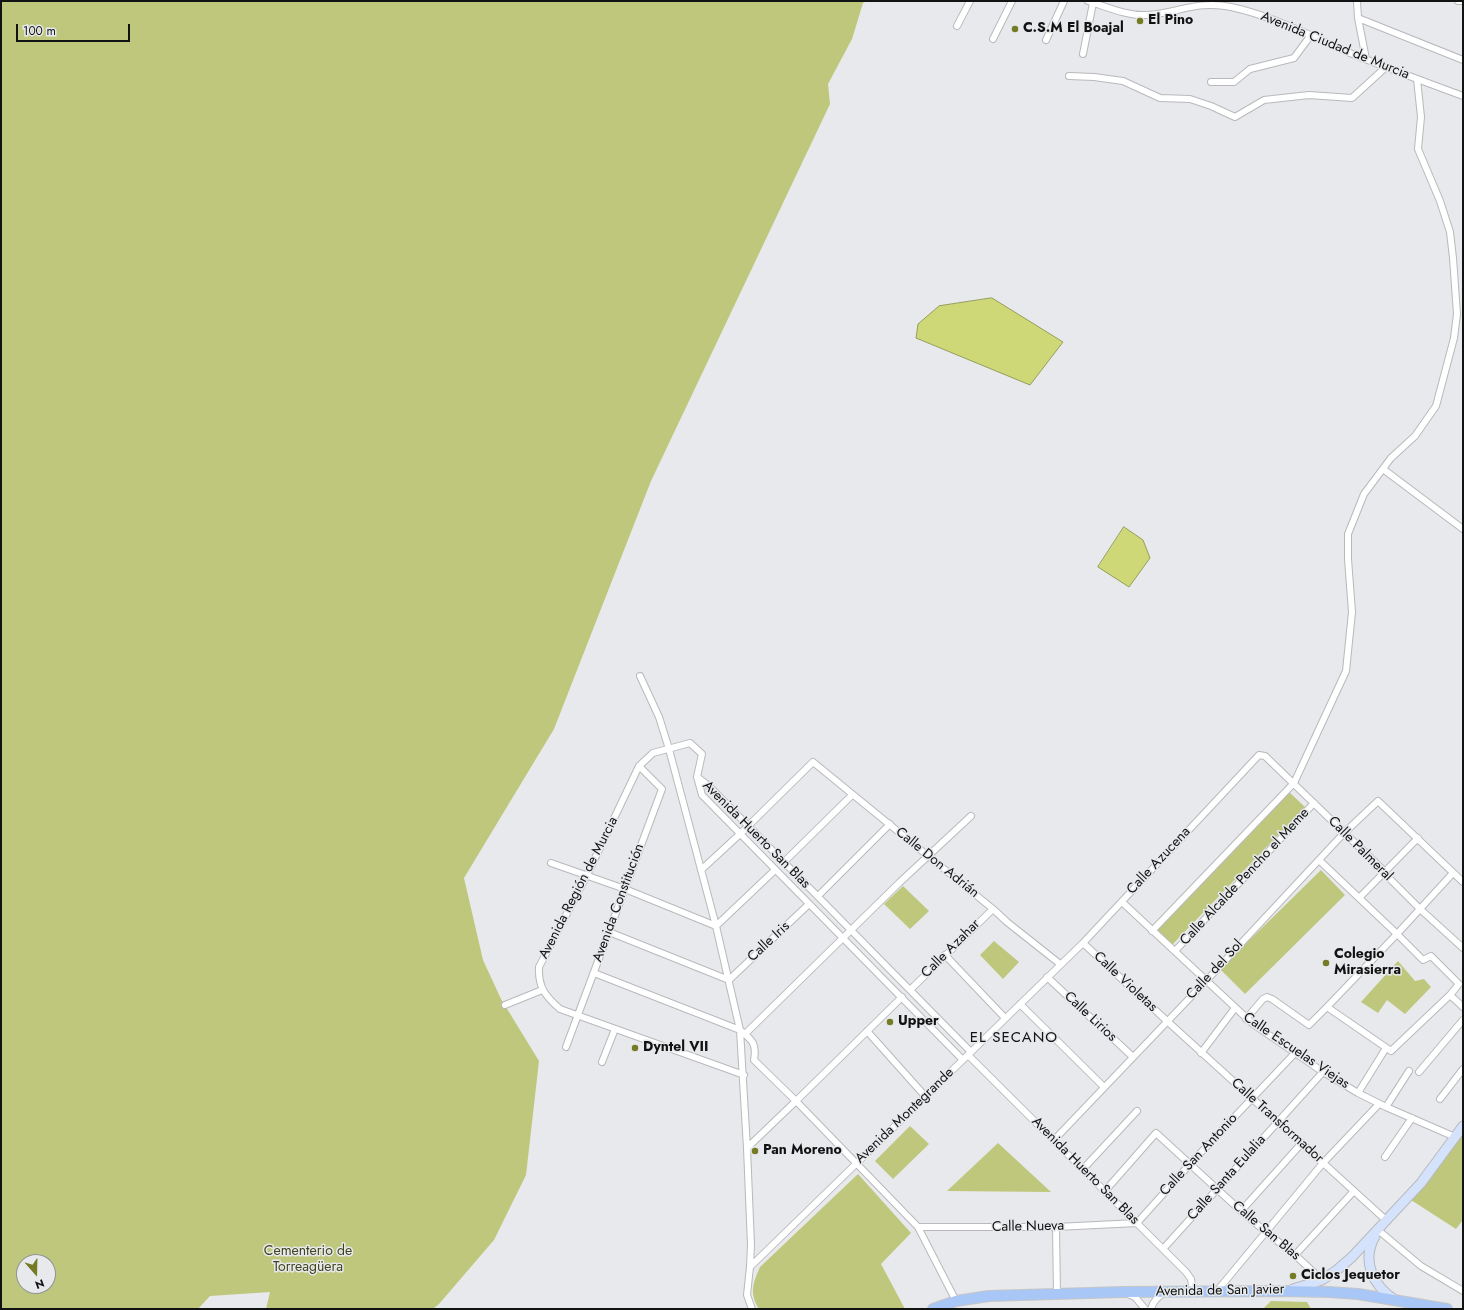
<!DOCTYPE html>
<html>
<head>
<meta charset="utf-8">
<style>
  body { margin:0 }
  #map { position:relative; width:1464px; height:1310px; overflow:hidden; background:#e7e9ec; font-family:Jost,sans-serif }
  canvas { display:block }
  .frame { position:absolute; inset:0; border:2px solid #111212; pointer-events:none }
  .north { position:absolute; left:16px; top:1254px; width:40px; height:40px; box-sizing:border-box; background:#e7e9ec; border:1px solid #919395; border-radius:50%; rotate:160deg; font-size:11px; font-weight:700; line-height:16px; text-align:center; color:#111212 }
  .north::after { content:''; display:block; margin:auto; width:14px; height:18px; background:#757b24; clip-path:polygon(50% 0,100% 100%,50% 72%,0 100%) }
  .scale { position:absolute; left:16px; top:24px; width:114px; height:18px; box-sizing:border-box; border:2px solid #111212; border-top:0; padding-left:5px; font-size:12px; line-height:14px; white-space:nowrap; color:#111212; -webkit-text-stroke:3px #e7e9ec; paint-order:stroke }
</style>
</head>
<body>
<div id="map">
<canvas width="1464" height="1310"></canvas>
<div class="frame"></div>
<div class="north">N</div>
<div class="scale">100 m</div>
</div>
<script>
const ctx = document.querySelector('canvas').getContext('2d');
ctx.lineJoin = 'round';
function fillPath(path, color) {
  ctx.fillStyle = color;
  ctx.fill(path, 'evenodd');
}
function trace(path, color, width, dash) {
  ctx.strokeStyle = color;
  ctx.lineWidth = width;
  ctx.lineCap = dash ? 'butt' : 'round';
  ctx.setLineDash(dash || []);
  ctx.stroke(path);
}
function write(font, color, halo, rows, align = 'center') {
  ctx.font = font + ' Jost,sans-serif';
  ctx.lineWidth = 3;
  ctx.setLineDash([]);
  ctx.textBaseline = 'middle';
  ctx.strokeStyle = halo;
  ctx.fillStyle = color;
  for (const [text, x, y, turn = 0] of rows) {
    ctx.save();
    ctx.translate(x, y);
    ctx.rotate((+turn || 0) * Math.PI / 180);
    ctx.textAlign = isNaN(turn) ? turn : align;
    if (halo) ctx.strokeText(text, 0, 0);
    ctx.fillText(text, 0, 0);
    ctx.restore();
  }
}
fillPath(new Path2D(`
  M1 1H867L863 3 852 39 828 84 830 104 651 481 554 729 464 878 483 960 501 999 539 1061 526 1175 494 1240 439 1304 433 1309H266L270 1292 210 1296 198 1309H1ZM24 1262H48V1286H24Z
  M1289 792 1305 807 1171 946 1155 931Z
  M1321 870 1345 895 1245 994 1220 969Z
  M903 886 929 911 910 929 884 904Z
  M994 941 1019 962 1003 979 980 955Z
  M1398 961 1415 981 1424 979 1431 987 1405 1014 1387 1000 1378 1013 1361 1002Z
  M910 1126 929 1144 893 1179 875 1161Z
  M1463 1126V1220L1456 1229 1408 1198Z
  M998 1143 1051 1192 947 1191Z
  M858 1174 911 1233 881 1264 905 1309H759C749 1293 753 1283 760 1267Z
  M1271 1301 1307 1302 1311 1309H1263Z`), '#bfc77c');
const water = new Path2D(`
  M992 298 1063 342 1030 385 916 338 918 324 939 306Z
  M1124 527 1143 540 1150 558 1129 587 1098 567Z`);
fillPath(water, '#cfd877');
trace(water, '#969d59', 1);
const minor = new Path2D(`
  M1088 1C1107 7 1127 16 1147 15 1178 13 1197 0 1231 7 1273 16 1311 36 1350 53 1387 68 1425 82 1463 96
  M1357 1 1358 18 1366 59
  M1458 1H1461
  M1358 18 1463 60
  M957 26 970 1
  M993 39 1012 1
  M1046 40 1064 1
  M1083 54 1093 3
  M1069 76 1094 77 1123 81 1160 98 1190 99 1211 106 1235 117 1264 100 1309 95 1352 98 1386 67
  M1211 82H1234L1250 69 1294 58 1311 35
  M1383 469 1463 529
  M640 676 659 717 669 749 716 926 740 1030 747 1148 751 1245 750 1267 747 1295 752 1309
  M697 777 710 787 971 1052
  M1319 860 1397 934 1327 1007
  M784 862 852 795
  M551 863 625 889 716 926 775 870
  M701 870 740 834 813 762 993 909 1007 922 1060 964
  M1453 873 1397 934 1423 960 1431 956 1459 984 1450 995 1463 1007
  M818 896 890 824
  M1359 898 1418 838
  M1122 902 1253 1024 1323 1072 1358 1093 1386 1107 1455 1137
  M1152 931 1294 783 1346 671 1352 612 1348 559V534L1364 494 1391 458 1415 436 1436 406 1454 338 1457 314 1453 258 1450 232 1440 201 1418 149 1421 117 1417 79
  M609 932 729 980 809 904
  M1083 943 1167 1021 1387 1221
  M1175 951 1314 803
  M945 955 1005 1018
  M594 973 740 1030C752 1040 757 1043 754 1060L796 1101 747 1148
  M1047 977 1133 1057
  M910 990 993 909
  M902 997 796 1101 918 1227 956 1301
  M1020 1004 1104 1087
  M505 1005 542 990
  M1246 1019 1263 999 1267 997 1272 999 1309 1025 1327 1007 1391 1051 1450 995
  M867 1031 925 1096
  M745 1034 899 883 971 816
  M566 1047 662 789 639 766
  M1201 1053 1235 1008
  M968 1055 1186 1272 1191 1279 1193 1292
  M602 1062 615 1029
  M1419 1072 1463 1020
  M744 1075 560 1009C545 996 538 987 539 967L587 875 639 766 653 753 690 743 702 754 697 777 702 795 963 1060
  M1358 1093 1386 1048
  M1440 1099 1463 1069
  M1386 1107 1409 1071
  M1054 1140 1206 981 1344 833 1378 801 1463 882
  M1385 1157 1412 1118
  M1083 1169 1137 1111
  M1105 1191 1156 1133 1241 1211 1266 1232 1295 1255 1322 1280
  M1241 1211 1301 1144
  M918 1227H1056L1137 1223 1190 1164 1295 1053
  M1056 1227 1057 1294
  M1378 1230 1421 1266 1463 1291
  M1163 1249 1323 1072
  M1295 1255 1354 1191
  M750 1267 1083 943 1259 755 1265 756 1384 871 1388 877 1420 909 1463 948
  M1217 1291 1323 1163 1379 1104
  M1128 1294 1135 1297 1145 1309
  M1151 1309C1153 1301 1158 1297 1165 1292`);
const secondary = new Path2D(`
  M1375 1236C1361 1261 1373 1286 1395 1300
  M1293 1289 1322 1280 1337 1270 1352 1257 1421 1183 1463 1126`);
const primary = new Path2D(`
  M933 1309 956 1301 989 1296 1123 1292 1283 1291 1329 1292 1358 1294 1447 1309`);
trace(minor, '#b8b9bc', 8);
trace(secondary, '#b8b9bc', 11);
trace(primary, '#c6c6c6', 12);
trace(minor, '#fff', 6);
trace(secondary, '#d4e3fb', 9);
trace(primary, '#a8c7f7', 10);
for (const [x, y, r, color] of [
  [1140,21,4,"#757b24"],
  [1015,29,4,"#757b24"],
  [1326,963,4,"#757b24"],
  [890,1022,4,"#757b24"],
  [635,1048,4,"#757b24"],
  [755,1151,4,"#757b24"],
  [1293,1276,4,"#757b24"]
]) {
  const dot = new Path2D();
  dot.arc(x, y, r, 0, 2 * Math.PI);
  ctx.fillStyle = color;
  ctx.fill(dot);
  trace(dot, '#e7e9ec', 1.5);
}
write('bold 14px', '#111212', '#e7e9ec', [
  ["El Pino",1148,21],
  ["C.S.M El Boajal",1023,29],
  ["Colegio",1334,955],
  ["Mirasierra",1334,971],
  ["Upper",898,1022],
  ["Dyntel VII",643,1048],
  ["Pan Moreno",763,1151],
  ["Ciclos Jequetor",1301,1276]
], 'left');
write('14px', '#111212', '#e7e9ec', [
  ["Avenida Ciudad de Murcia",1335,46,22],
  ["Avenida Huerto San Blas",756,835,45],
  ["Calle Palmeral",1360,849,45],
  ["Calle Azucena",1159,861,-47],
  ["Calle Don Adrián",937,863,39],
  ["Calle Alcalde Pencho el Meme",1245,877,-47],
  ["Avenida Región de Murcia",579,888,-63],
  ["Avenida Constitución",619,903,-70],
  ["Calle Iris",769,942,-43],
  ["Calle Azahar",951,949,-45],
  ["Calle del Sol",1215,970,-47],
  ["Calle Violetas",1125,982,43],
  ["Calle Lirios",1090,1017,43],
  ["Calle Escuelas Viejas",1296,1051,34],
  ["Avenida Montegrande",905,1116,-44],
  ["Calle Transformador",1277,1121,42],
  ["Calle San Antonio",1199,1155,-47],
  ["Avenida Huerto San Blas",1085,1171,45],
  ["Calle Santa Eulalia",1227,1178,-48],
  ["Calle Nueva",1028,1227,-1],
  ["Calle San Blas",1266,1231,40],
  ["Avenida de San Javier",1220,1291,-1]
]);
write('14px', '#40431b', '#e7e9ec', [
  ["Cementerio de",308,1252],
  ["Torreagüera",308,1268]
]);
ctx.letterSpacing = '1px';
write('15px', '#111212', '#e7e9ec', [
  ["EL SECANO",1014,1038]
]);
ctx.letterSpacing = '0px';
</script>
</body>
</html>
